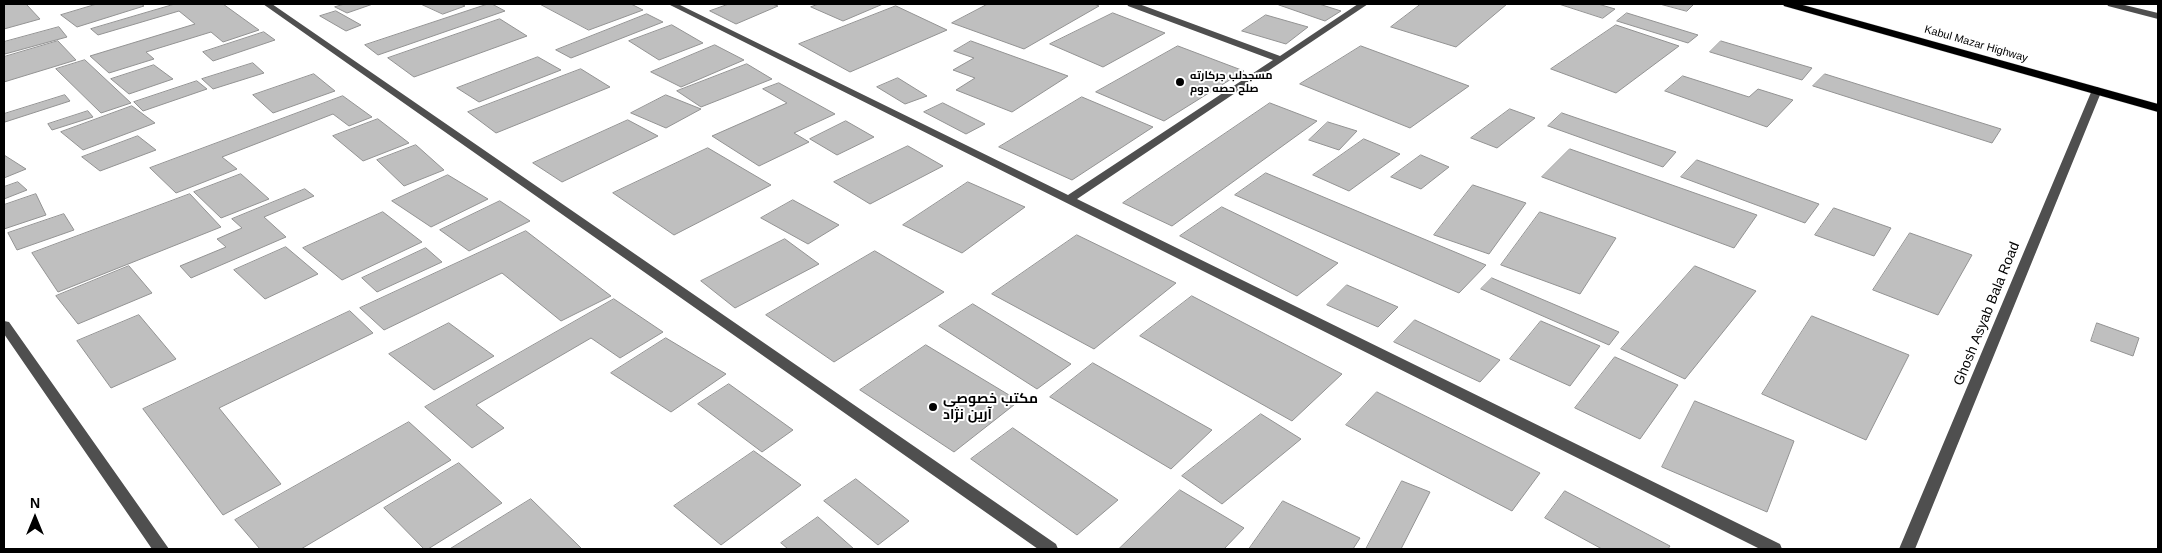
<!DOCTYPE html>
<html>
<head>
<meta charset="utf-8">
<style>
  body { margin:0 }
  #map { position:relative; width:2162px; height:553px; overflow:hidden; background:#fff; font-family:Helvetica,sans-serif }
  canvas { display:block }
  .frame { position:absolute; inset:0; border:5px solid #000; pointer-events:none }
  .north { position:absolute; left:10px; top:493px; width:50px; height:50px; -webkit-text-stroke:4px #fff; paint-order:stroke; rotate:0deg; font-size:14px; font-weight:700; line-height:20px; text-align:center; color:#000 }
  .north::after { content:''; display:block; margin:auto; width:18px; height:22px; background:#000; clip-path:polygon(50% 0,100% 100%,50% 72%,0 100%) }
</style>
</head>
<body>
<div id="map">
<canvas width="2162" height="553"></canvas>
<div class="frame"></div>
<div class="north">N</div>
</div>
<script>
const ctx = document.querySelector('canvas').getContext('2d');
ctx.lineJoin = 'round';
function fillPath(path, color) {
  ctx.fillStyle = color;
  ctx.fill(path, 'evenodd');
}
function trace(path, color, width, dash) {
  ctx.strokeStyle = color;
  ctx.lineWidth = width;
  ctx.lineCap = dash ? 'butt' : 'round';
  ctx.setLineDash(dash || []);
  ctx.stroke(path);
}
function write(font, color, halo, rows, align = 'center') {
  ctx.font = font + ' Helvetica,Cairo,sans-serif';
  ctx.lineWidth = 4;
  ctx.setLineDash([]);
  ctx.textBaseline = 'middle';
  ctx.strokeStyle = halo;
  ctx.fillStyle = color;
  for (const [text, x, y, turn = 0] of rows) {
    ctx.save();
    ctx.translate(x, y);
    ctx.rotate((+turn || 0) * Math.PI / 180);
    ctx.textAlign = isNaN(turn) ? turn : align;
    if (halo) ctx.strokeText(text, 0, 0);
    ctx.fillText(text, 0, 0);
    ctx.restore();
  }
}
const building = new Path2D(`
  M8 4H26L40 19 4 29V5Z
  M97 4H141L144 6 77 27 61 15Z
  M175 4H223L259 30 223 42 211 32 146 52 154 59 109 73 90 56 195 24 179 11 98 35 91 29Z
  M345 4H373L347 13 335 7Z
  M421 4H461L465 6 443 14Z
  M488 4H492L505 11 378 55 365 45Z
  M540 4H631L643 10 589 30Z
  M729 4H772L778 6 736 24 710 11Z
  M819 4H883L843 21 811 7Z
  M988 4H1094L1099 6 1024 49 952 23Z
  M1282 4H1319L1341 11 1325 21 1279 5Z
  M1421 4H1507L1456 47 1391 27Z
  M1559 4H1598L1615 9 1603 18Z
  M1660 4H1694L1687 11Z
  M896 6 947 30 850 72 799 44Z
  M336 11 361 25 346 31 320 16Z
  M1113 13 1165 33 1103 67 1050 44Z
  M1627 13 1698 35 1688 43 1617 21Z
  M647 14 663 22 571 58 556 50Z
  M1266 15 1308 27 1286 44 1242 31Z
  M500 19 527 36 414 77 388 58Z
  M672 25 703 43 659 60 629 41Z
  M1616 25 1679 46 1616 93 1551 69Z
  M59 27 67 37 5 54 4 51V42Z
  M264 32 275 40 213 61 203 52Z
  M58 41 76 60 4 82V57Z
  M971 41 1068 76 1012 112 956 90 975 78 953 70 974 58 954 51Z
  M1721 41 1812 68 1802 80 1710 52Z
  M715 45 744 60 681 87 651 72Z
  M1178 46 1244 71 1164 121 1096 92Z
  M1361 46 1469 86 1410 128 1300 84Z
  M538 57 561 70 479 102 457 88Z
  M85 60 131 103 101 113 56 69Z
  M253 63 264 73 213 89 202 79Z
  M747 64 772 79 701 107 677 91Z
  M154 65 173 79 129 94 111 79Z
  M581 69 610 87 496 133 468 112Z
  M314 74 335 91 273 113 253 95Z
  M1825 74 2001 129 1992 143 1813 86Z
  M1683 76 1749 97 1758 89 1793 100 1767 127 1665 91Z
  M898 78 927 96 905 104 877 87Z
  M197 81 207 89 143 111 134 102Z
  M779 83 835 114 794 133 809 142 759 166 712 136 787 103 763 89Z
  M65 95 70 101 5 122 4 120V114Z
  M666 95 701 109 666 128 631 113Z
  M343 96 372 117 349 126 333 114 222 157 237 169 176 193 150 168Z
  M1082 97 1153 127 1072 180 999 147Z
  M943 103 985 124 966 134 924 112Z
  M1270 103 1317 121 1172 226 1123 203Z
  M132 106 155 123 83 150 61 132Z
  M1510 109 1535 118 1497 148 1471 138Z
  M88 111 93 117 52 130 48 124Z
  M1562 113 1676 152 1663 167 1548 126Z
  M378 119 409 143 363 161 333 136Z
  M628 120 658 136 562 182 533 163Z
  M846 121 874 137 837 155 810 139Z
  M1328 122 1357 131 1339 150 1309 140Z
  M138 136 156 150 100 171 82 157Z
  M1364 139 1400 154 1349 191 1313 175Z
  M416 145 444 170 404 186 377 160Z
  M908 146 943 166 870 204 834 182Z
  M708 148 771 185 674 235 613 193Z
  M1570 149 1757 215 1734 248 1542 177Z
  M4 155 26 169 4 178Z
  M1421 155 1449 167 1421 189 1391 177Z
  M1697 160 1819 204 1805 223 1681 177Z
  M1266 173 1486 265 1459 293 1235 195Z
  M241 174 269 199 221 218 194 192Z
  M448 175 488 199 431 227 392 201Z
  M18 182 27 190 4 199V187Z
  M968 182 1025 207 962 253 903 225Z
  M1473 185 1526 203 1489 254 1434 235Z
  M305 189 314 196 264 217 286 237 191 278 180 266 226 247 217 239 242 228 232 219Z
  M36 194 46 215 4 229V205Z
  M190 194 221 227 58 292 32 253Z
  M793 200 839 225 808 244 761 218Z
  M500 201 530 221 469 251 440 230Z
  M1222 207 1338 263 1297 296 1180 236Z
  M1834 208 1891 228 1874 256 1815 235Z
  M383 212 422 242 342 280 303 248Z
  M1540 212 1616 238 1580 294 1501 265Z
  M64 214 74 230 17 250 8 233Z
  M526 231 611 296 561 321 502 273 384 330 360 308Z
  M1910 233 1972 255 1938 315 1873 290Z
  M1077 235 1176 283 1094 349 992 294Z
  M785 239 819 264 735 308 701 281Z
  M286 247 318 274 265 299 234 270Z
  M426 248 442 262 377 292 362 278Z
  M875 251 944 292 834 362 766 315Z
  M129 266 152 293 78 324 56 296Z
  M1695 266 1756 291 1685 379 1621 349Z
  M1492 278 1619 332 1609 345 1481 289Z
  M1347 285 1398 307 1378 327 1327 305Z
  M1192 296 1342 374 1292 421 1140 336Z
  M614 299 663 332 620 358 591 338 476 405 504 428 472 448 425 407Z
  M973 304 1071 364 1037 389 939 326Z
  M350 311 373 333 219 408 281 484 223 515 143 409Z
  M139 315 176 359 111 388 77 341Z
  M1812 316 1909 355 1866 440 1762 394Z
  M1415 320 1500 360 1480 382 1394 342Z
  M1541 321 1600 346 1570 386 1510 359Z
  M449 323 494 356 434 390 389 354Z
  M2097 323 2139 338 2133 356 2091 341Z
  M666 338 726 374 671 412 611 373Z
  M926 345 1019 401 954 452 860 390Z
  M1615 357 1678 385 1640 439 1575 408Z
  M1093 363 1212 430 1171 469 1050 397Z
  M729 384 793 430 762 452 698 404Z
  M1377 392 1540 473 1512 511 1346 425Z
  M1695 401 1794 441 1767 512 1662 467Z
  M1261 414 1301 439 1222 504 1182 476Z
  M409 422 451 460 301 549H260L235 520Z
  M1013 428 1118 500 1077 535 971 459Z
  M754 451 801 485 721 545 674 506Z
  M459 463 502 503 428 549H424L384 508Z
  M856 479 909 521 878 545 824 501Z
  M1402 481 1430 492 1401 549H1366Z
  M1180 490 1244 528 1224 549H1119Z
  M1565 491 1670 546 1668 549H1602L1545 518Z
  M531 499 581 548 579 549H450Z
  M1283 501 1360 538 1353 549H1249Z
  M818 517 854 549H788L781 543Z`);
fillPath(building, '#bfbfbf');
trace(building, '#939393', 1);
const highway = new Path2D(`
  M1783 4H1799L2158 104V112L1784 6Z`);
trace(highway, '#dbdbdb', 1);
fillPath(new Path2D(`
  M263 4H272L1056 544 1058 549H1038Z
  M668 4H678L1068 195 1273 60 1128 6 1127 4H1139L1280 56 1358 4H1368L1077 199 1780 544 1782 549H1760Z
  M2107 4H2121L2158 13V19L2108 6Z
  M2097 87 2102 90 1915 549H1899L2092 90Z
  M4 321 9 322 169 549H152L4 334Z`), '#4f4f4f');
fillPath(highway, '#000');
for (const [x, y, r, color] of [
  [1180,82,5,"#000"],
  [933,407,5,"#000"]
]) {
  const dot = new Path2D();
  dot.arc(x, y, r, 0, 2 * Math.PI);
  ctx.fillStyle = color;
  ctx.fill(dot);
  trace(dot, '#fff', 2);
}
write('11px', '#000', '#fff', [
  ["Kabul Mazar Highway",1976,44,16]
]);
write('bold 11px', '#000', '#fff', [
  ["مسجدلب جرکارته",1190,76],
  ["صلح حصه دوم",1190,89]
], 'left');
write('14px', '#000', '#fff', [
  ["Ghosh Asyab Bala Road",1987,314,-68]
]);
write('bold 14px', '#000', '#fff', [
  ["مکتب خصوصی",943,399],
  ["آرین نژاد",943,415]
], 'left');
</script>
</body>
</html>
